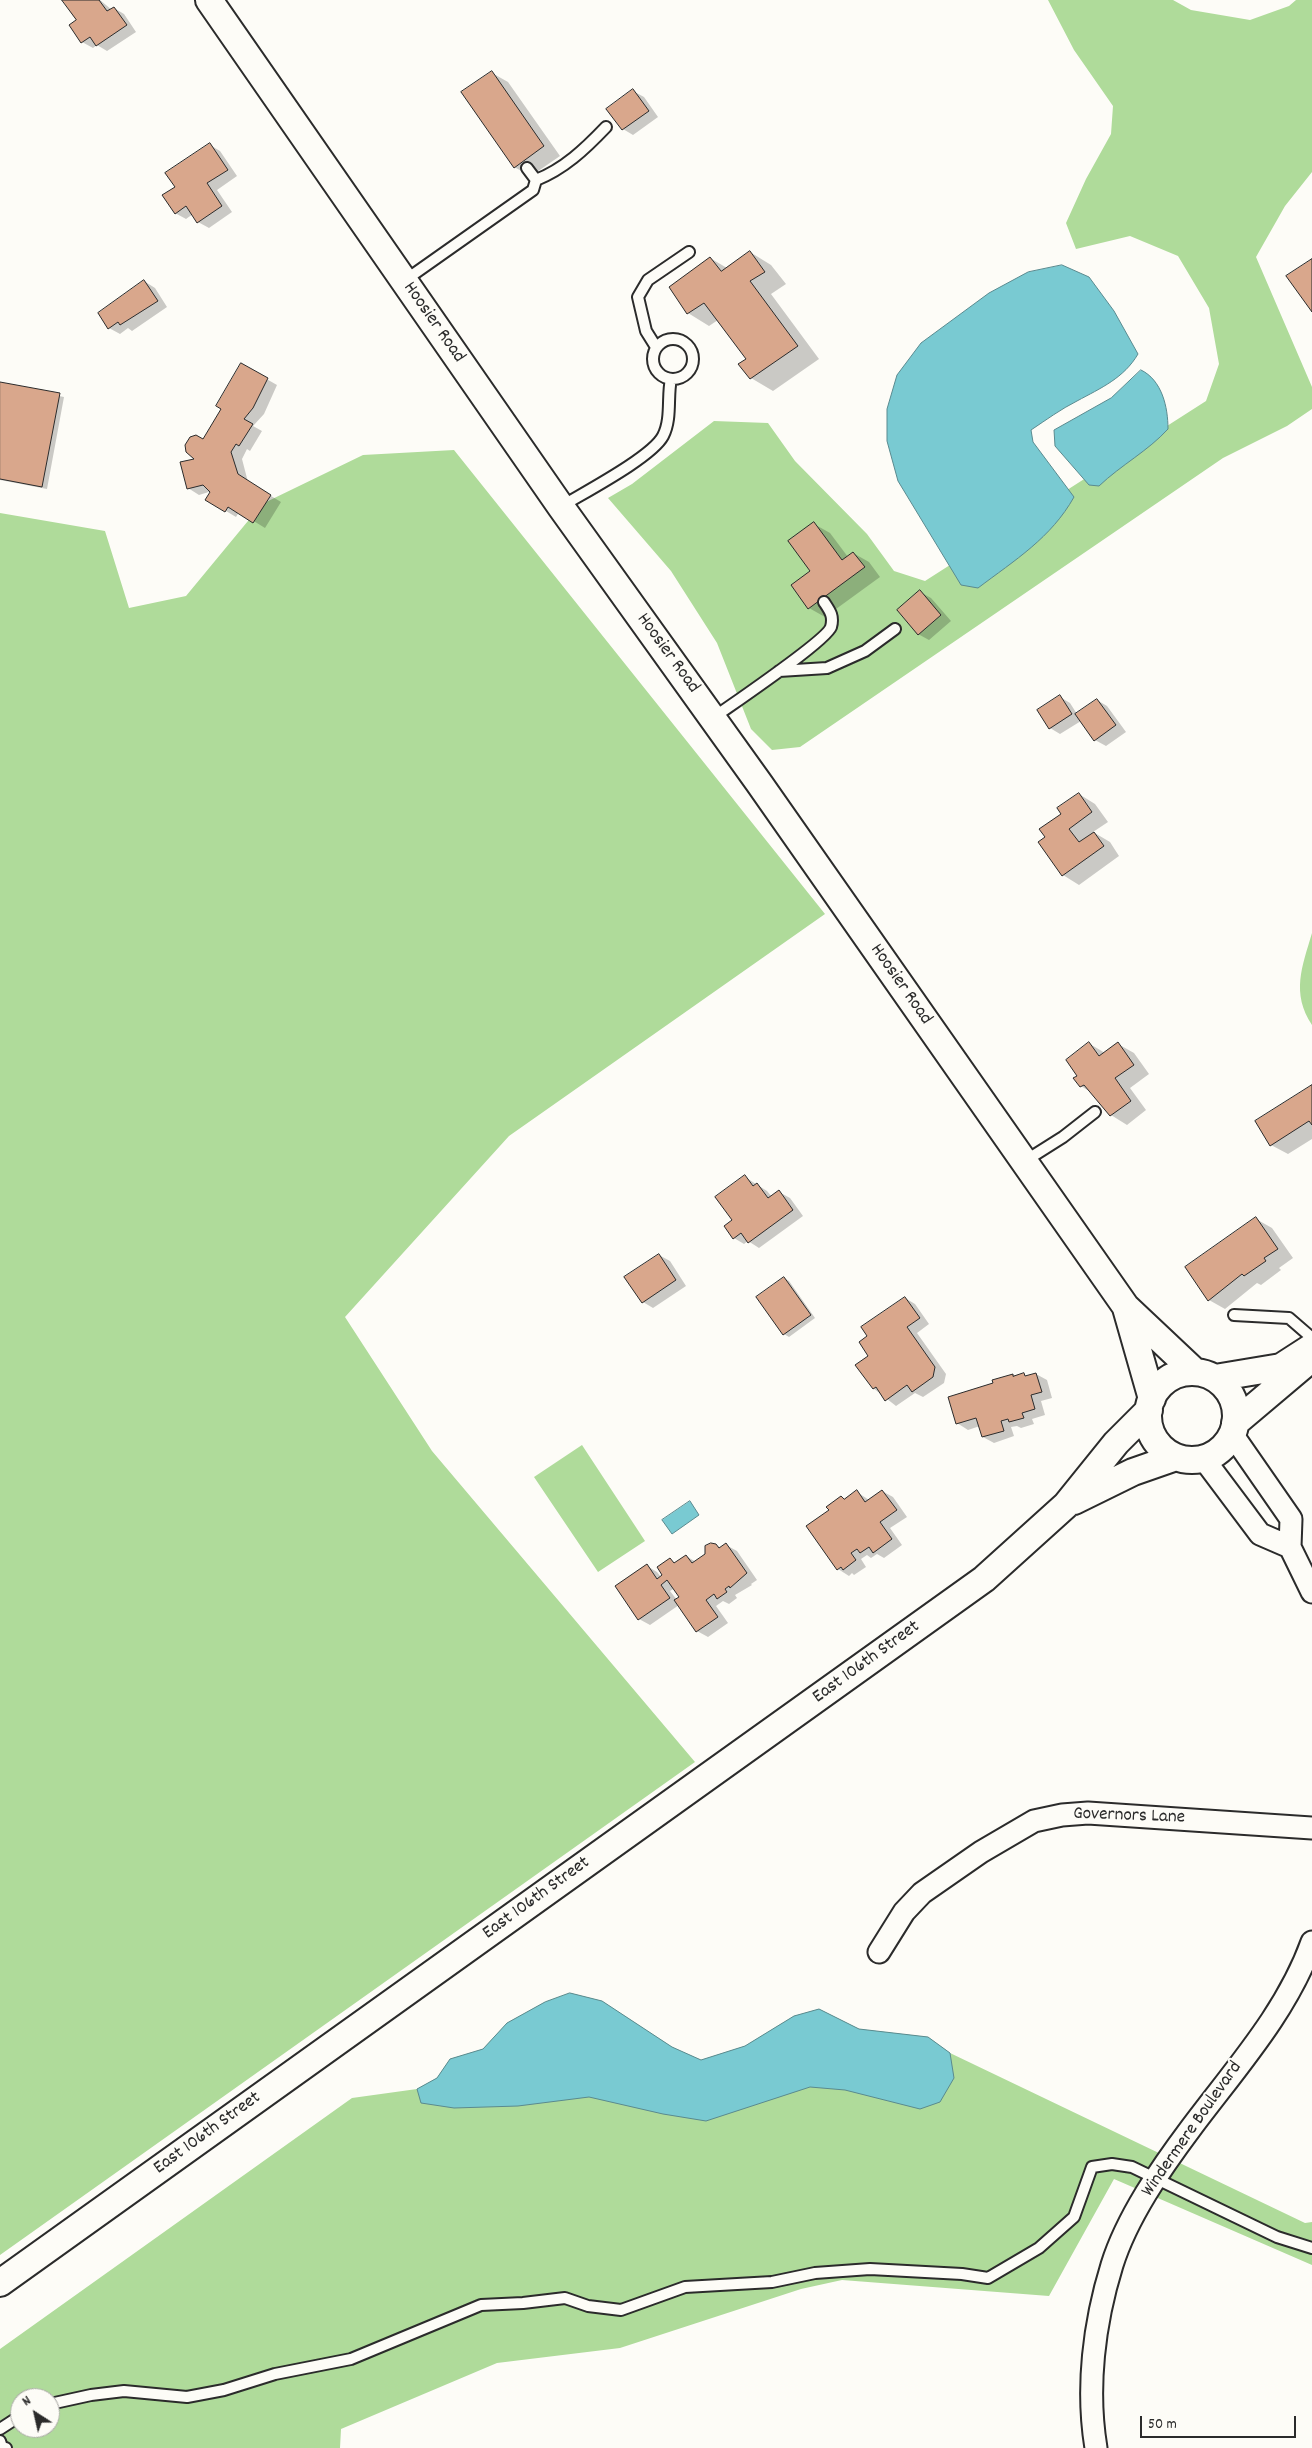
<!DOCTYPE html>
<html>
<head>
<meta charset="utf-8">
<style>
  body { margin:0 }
  #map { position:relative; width:1312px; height:2448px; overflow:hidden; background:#fdfcf7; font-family:Dekko,sans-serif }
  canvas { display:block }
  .north { position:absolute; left:10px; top:2388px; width:50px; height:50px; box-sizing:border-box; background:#fdfcf7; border:1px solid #a9a8a5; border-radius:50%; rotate:325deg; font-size:14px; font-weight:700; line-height:20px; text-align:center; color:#2b2b2b }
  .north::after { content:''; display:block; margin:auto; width:18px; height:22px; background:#2b2b2b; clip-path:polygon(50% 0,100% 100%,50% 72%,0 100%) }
  .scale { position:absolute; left:1140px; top:2416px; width:156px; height:22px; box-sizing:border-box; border:2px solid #2b2b2b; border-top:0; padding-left:6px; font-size:15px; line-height:18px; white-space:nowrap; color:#2b2b2b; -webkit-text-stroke:4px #fdfcf7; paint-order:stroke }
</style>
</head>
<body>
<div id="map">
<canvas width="1312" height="2448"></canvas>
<div class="north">N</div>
<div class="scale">50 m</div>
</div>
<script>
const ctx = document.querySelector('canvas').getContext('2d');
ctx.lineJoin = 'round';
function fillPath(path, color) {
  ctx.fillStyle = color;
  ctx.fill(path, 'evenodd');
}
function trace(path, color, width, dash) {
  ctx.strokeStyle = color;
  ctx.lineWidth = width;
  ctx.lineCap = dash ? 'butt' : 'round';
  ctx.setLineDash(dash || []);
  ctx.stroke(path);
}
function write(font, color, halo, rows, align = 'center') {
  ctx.font = font + ' Dekko,sans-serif';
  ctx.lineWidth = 4;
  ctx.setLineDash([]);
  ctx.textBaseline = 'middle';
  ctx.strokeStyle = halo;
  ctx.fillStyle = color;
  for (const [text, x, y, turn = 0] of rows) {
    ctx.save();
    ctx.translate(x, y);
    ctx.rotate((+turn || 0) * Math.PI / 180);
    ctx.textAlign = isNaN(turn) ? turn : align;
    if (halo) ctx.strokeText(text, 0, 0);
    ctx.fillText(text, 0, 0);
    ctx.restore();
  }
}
fillPath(new Path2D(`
  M1048 0H1173L1191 10 1250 20 1289 6 1296 0H1312V172L1285 206 1256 257 1312 387V409L1287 426 1223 458 800 747 772 750 751 729 717 643 671 571 608 498 632 484 714 421 768 423 795 461 867 534 894 571 925 581 1206 401 1219 364 1209 308 1178 256 1130 236 1076 249 1066 223 1086 179 1111 134 1113 106 1074 50Z
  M454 450 825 914 509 1136 345 1317 432 1451 695 1762 0 2255V513L105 531 129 608 186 596 262 504 363 455Z
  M1312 933V1025C1291 993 1302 967 1312 933Z
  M582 1445 645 1541 598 1572 534 1477Z
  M570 1993 602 2001 672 2047 701 2060 745 2046 794 2016 819 2009 859 2029 928 2037 950 2053 1305 2223 1312 2222V2265L1114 2179 1049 2296 842 2280 801 2289 620 2348 497 2363 341 2429 340 2448H0V2349L352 2098 417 2089 437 2078 450 2059 483 2049 507 2023 545 2002ZM20 2398H50V2428H20Z`), '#afdb9a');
const water = new Path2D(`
  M1062 265 1089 277 1114 311 1138 354C1124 378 1101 388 1077 401 1061 409 1046 420 1031 430L1033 442 1074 497C1051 538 1015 560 978 588L961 585 898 481 887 441V409L897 375 921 343 989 293 1028 272Z
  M1141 370C1162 380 1168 407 1168 429 1148 451 1121 465 1099 486L1089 485 1055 446 1054 430 1111 398Z
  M690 1501 699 1515 672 1534 662 1520Z
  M570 1993 602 2001 672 2047 701 2060 745 2046 794 2016 819 2009 859 2029 928 2037 950 2053 954 2078 940 2102 920 2109 845 2090 810 2087 706 2121 663 2114 589 2097 518 2106 454 2108 421 2103 417 2089 437 2078 450 2059 483 2049 507 2023 545 2002Z`);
fillPath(water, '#79cad2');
trace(water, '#5a8a8f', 1);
fillPath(new Path2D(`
  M64 0H100L112 10 114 8 124 14 136 32 107 51 97 45 93 48 82 42 78 20Z
  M492 73 508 82 560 156 531 176 514 167Z
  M633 91 644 97 658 117 633 135 623 129Z
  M210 145 220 151 237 176 217 190 232 212 209 228 198 222 193 214 186 219 175 213 176 187Z
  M750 252 771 265 786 284 771 294 819 359 773 391 751 378 740 364 748 360 718 320 709 326 688 313 710 258 727 268Z
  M144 281 155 288 167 307 132 331 128 328 120 334 109 328Z
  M242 365 277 385 264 414 253 426 262 431 250 451 247 449 242 459 248 482 281 502 265 528 239 512 236 517 226 511 212 491 199 495 188 488 203 441 222 409Z
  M0 384 64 397 47 489 0 480Z
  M814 524 830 533 848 557 853 553 869 562 880 577 825 617 809 608Z
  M920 592 931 598 951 621 929 640 918 634Z
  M1060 697 1070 703 1077 714 1097 700 1107 706 1126 732 1106 746 1095 740 1081 721 1060 734 1050 728Z
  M1079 794 1095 804 1108 822 1093 832 1110 842 1119 856 1079 885 1063 875 1047 837Z
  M1090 1044 1105 1053 1118 1044 1134 1053 1149 1074 1130 1088 1146 1110 1127 1125 1111 1115 1092 1093 1081 1086 1079 1076Z
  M1312 1087V1139L1288 1154 1271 1145Z
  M745 1177 767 1191 772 1197 779 1192 790 1198 803 1216 759 1248 748 1241 744 1244 734 1238V1220Z
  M1256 1219 1272 1228 1293 1258 1279 1268 1281 1270 1261 1285 1257 1283 1225 1309 1209 1300Z
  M659 1255 670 1261 686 1286 653 1308 643 1302Z
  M784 1278 789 1281 815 1318 789 1337 784 1334Z
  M905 1298 915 1304 929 1324 917 1333 946 1374 944 1383 923 1397 915 1393 896 1406 873 1388 869 1336Z
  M1036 1374 1047 1380 1052 1398 1041 1401 1045 1415 1032 1419 1034 1424 1021 1428 1017 1426 1011 1427 1014 1436 994 1443 983 1437 980 1426 968 1430 957 1423 995 1384 1012 1375 1028 1377Z
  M882 1491 893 1497 907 1517 890 1528 902 1545 884 1558 877 1554 871 1558 867 1555 861 1559 866 1567 854 1575 852 1573 849 1576 838 1569 808 1526 830 1511 842 1497 846 1500 857 1492 869 1500Z
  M716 1545 721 1548 726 1545 737 1551 757 1580 751 1584 752 1585 735 1595 737 1598 729 1604 723 1601 716 1606 728 1623 708 1637 697 1631 679 1605 650 1625 639 1619 647 1566 657 1572 661 1577 670 1560 676 1563 686 1556 696 1562ZM675 1588 681 1597 677 1600 670 1591Z`), '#0003');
const building = new Path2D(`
  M62 0H99L107 11 114 7 127 25 96 46 90 37 81 43 69 25 76 20Z
  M492 71 544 146 514 168 461 92Z
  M633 89 649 111 622 130 606 109Z
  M210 143 228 170 207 183 222 206 197 223 186 206 175 214 162 195 175 187 165 173Z
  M750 251 765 272 750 281 798 346 750 379 738 364 746 359 704 303 687 314 669 287 710 257 721 271Z
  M1312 259V312L1286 276Z
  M144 280 158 301 120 325 118 322 108 329 98 313Z
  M241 363 268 378 253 408 244 419 253 424 239 446 236 444 231 452 238 474 271 495 253 523 228 507 225 512 205 500 210 492 203 485 187 489 180 462 194 459 186 452 185 445 190 437 196 435 203 439 221 409 216 406Z
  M0 382 60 393 42 487 0 479Z
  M814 522 842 560 853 552 865 567 808 609 791 585 810 571 788 541Z
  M920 590 941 615 918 635 897 610Z
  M1060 695 1072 714 1049 729 1037 710Z
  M1097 699 1116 725 1094 741 1075 714Z
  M1079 793 1092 812 1069 829 1079 842 1094 832 1104 846 1062 876 1038 842 1045 837 1039 829 1061 814 1057 808Z
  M1089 1042 1099 1056 1118 1042 1134 1065 1115 1078 1131 1101 1110 1116 1084 1085 1080 1087 1073 1078 1077 1076 1066 1060Z
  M1312 1085V1125L1309 1121 1270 1146 1255 1121Z
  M745 1175 753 1186 757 1183 768 1198 779 1190 793 1210 748 1243 741 1233 733 1239 724 1226 732 1220 715 1197Z
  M1256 1217 1278 1249 1264 1258 1266 1261 1244 1276 1242 1274 1208 1301 1185 1267Z
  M659 1254 676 1280 642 1303 624 1277Z
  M784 1277 811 1315 783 1335 756 1297Z
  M905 1297 920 1318 907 1327 935 1367 933 1377 912 1392 907 1385 885 1401 876 1387 873 1389 855 1365 868 1356 859 1342 867 1336 861 1327Z
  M1024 1373 1025 1376 1036 1373 1042 1392 1031 1395 1035 1409 1022 1413 1024 1418 1009 1422 1008 1419 1001 1421 1004 1431 982 1437 976 1418 956 1424 948 1397 993 1383 992 1380 1013 1374V1376Z
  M857 1490 865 1502 882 1490 897 1510 880 1522 892 1539 873 1553 869 1547 860 1553 857 1549 851 1553 856 1560 843 1570 841 1567 837 1570 806 1526 829 1510 826 1507 841 1496 844 1499Z
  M711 1543 716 1544 719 1548 726 1543 747 1573 730 1588 729 1586 725 1589 727 1592 717 1599 714 1594 706 1600 718 1617 696 1632 674 1600 679 1597 667 1580 661 1585 670 1598 638 1620 615 1586 647 1564 657 1579 662 1575 657 1567 670 1558 674 1563 686 1555 692 1563 705 1554V1546Z`);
fillPath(building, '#d9a78c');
trace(building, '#2b2b2b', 1);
const service = new Path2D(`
  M536 180C564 169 585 149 606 127
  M404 281 533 190 536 180 527 168
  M653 359a20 20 0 1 1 40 0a20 20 0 1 1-40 0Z
  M656 347 646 331 638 297 648 280 689 252
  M562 506C585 492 652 457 663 436 672 419 667 396 671 379
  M779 671 827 668 865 651 895 629
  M713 718C731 705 826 641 831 627 834 616 830 611 824 602
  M1025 1161 1063 1137 1095 1112
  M1234 1315 1289 1318 1312 1338
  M50 2404 91 2395 124 2391 187 2397 224 2390 275 2374 351 2359 481 2305 523 2303 565 2298 588 2306 621 2310 685 2287 772 2282 815 2273 870 2269 962 2274 988 2278 1039 2248 1074 2217 1092 2167 1112 2164 1132 2167 1277 2237 1312 2248
  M0 2429 20 2416
  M0 2441 2 2447 6 2448`);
const minor = new Path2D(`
  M1203 1458 1260 1534 1290 1547 1291 1519 1232 1434
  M1290 1547 1312 1592
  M879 1952 904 1912 922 1893 981 1852 1034 1821 1062 1815 1088 1813 1312 1828
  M1096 2448C1086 2388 1094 2323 1112 2265 1127 2217 1161 2168 1191 2128 1235 2069 1287 2012 1312 1942`);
const tertiary = new Path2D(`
  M209 0 561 507 759 783 1126 1307 1195 1372
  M1126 1308 1152 1399
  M1148 1416a44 44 0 1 1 88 0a44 44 0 1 1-88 0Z
  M1215 1378 1281 1367 1312 1347
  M1235 1423 1305 1364
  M1074 1501 1133 1472 1176 1457
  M0 2283 984 1579 1066 1505 1116 1443 1149 1410`);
trace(service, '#2b2b2b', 14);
trace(minor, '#2b2b2b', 25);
trace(tertiary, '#2b2b2b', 30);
trace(service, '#fdfcf7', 10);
trace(minor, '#fdfcf7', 21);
trace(tertiary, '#fdfcf7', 26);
write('19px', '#2b2b2b', '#fdfcf7', [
  ["Hoosier Road",433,323,55],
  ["Hoosier Road",667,654,54],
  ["Hoosier Road",900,985,55],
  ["East 106th Street",867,1663,-36],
  ["Governors Lane",1129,1817,2],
  ["East 106th Street",537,1899,-36],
  ["Windermere Boulevard",1193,2130,-55],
  ["East 106th Street",208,2134,-36]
]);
</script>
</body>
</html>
